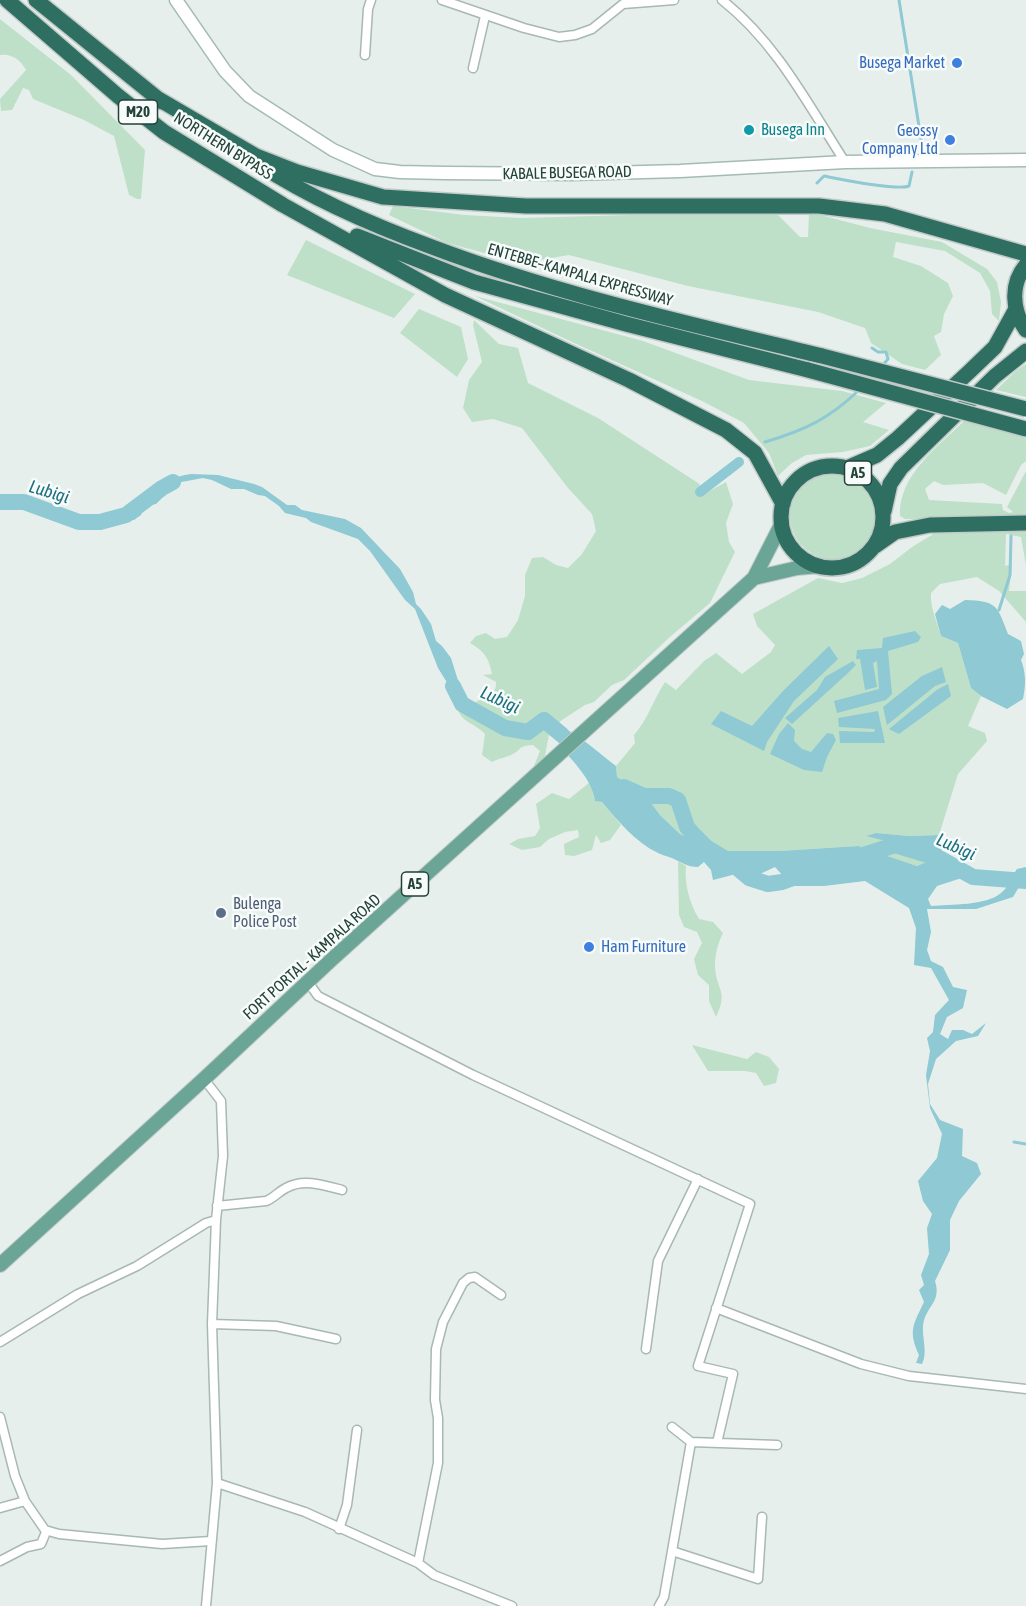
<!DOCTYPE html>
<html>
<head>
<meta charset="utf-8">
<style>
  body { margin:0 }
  canvas { display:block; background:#e6efeb }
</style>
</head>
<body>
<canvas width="1026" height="1606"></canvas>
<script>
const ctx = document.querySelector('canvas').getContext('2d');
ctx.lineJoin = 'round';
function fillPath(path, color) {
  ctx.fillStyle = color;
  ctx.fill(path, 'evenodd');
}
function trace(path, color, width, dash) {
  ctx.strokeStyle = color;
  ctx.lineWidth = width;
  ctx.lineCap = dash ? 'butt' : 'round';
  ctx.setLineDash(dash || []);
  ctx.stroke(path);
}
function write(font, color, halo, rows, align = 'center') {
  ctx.font = font + ' "Asap Condensed",sans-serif';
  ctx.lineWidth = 5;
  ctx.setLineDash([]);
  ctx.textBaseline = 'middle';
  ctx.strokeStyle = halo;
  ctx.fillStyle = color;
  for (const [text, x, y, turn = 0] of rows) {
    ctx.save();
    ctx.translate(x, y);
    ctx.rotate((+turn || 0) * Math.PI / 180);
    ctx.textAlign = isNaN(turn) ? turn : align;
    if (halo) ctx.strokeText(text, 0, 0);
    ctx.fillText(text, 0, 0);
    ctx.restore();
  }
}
fillPath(new Path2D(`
  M0 19 71 75 145 150 141 199H137L129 195 114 136 84 120 33 99 29 90 23 88 12 110 1 111 0 99 26 70C21 60 11 53 0 55Z
  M393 206 465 215 520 218 778 211 777 214 800 237H808L809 212 870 228 942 242 987 269 997 282 1001 302 999 321 992 314 990 291 980 273 945 251 896 242 893 257 921 266 948 283 953 296 944 314 941 332 934 336 941 355 925 370 902 364 871 343 865 328 818 312 688 286 569 255 522 263 447 243 389 215Z
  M306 240 415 294 394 318 287 275Z
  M475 296 643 341 749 380 842 391 886 403 863 422 889 430 870 446 843 452 806 455 792 463 778 476 769 453 744 423 702 401 572 342Z
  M419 309 461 327 468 359 457 377 400 333Z
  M474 320 499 344 518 348 528 383 598 418 698 483 706 493 726 482 733 504 726 523 729 542 735 552 710 603 671 636 624 680 612 685 594 702 585 705 556 724 545 721 550 729 544 761 534 766 540 751 533 745C517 746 522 750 511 755 505 758 499 758 492 762L482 755 485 734C474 722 460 723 457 706L465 703 473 704C483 697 497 696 496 682L483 675 492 674C489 658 484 651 470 643L476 636 486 633 495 639 507 637 518 620 525 596V575L532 558 543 557 556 565 568 568 582 554 596 531 592 514 568 488 522 428 493 419 472 422 463 408 469 380 482 362 473 325Z
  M1026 364V397L996 390 1017 370Z
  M965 420 1026 437V461L1021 465 1006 495 983 483 943 485 934 481 925 489 929 500 1002 504 1003 510 1009 513 1013 512 1007 507 1026 471V517L905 519 900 516C898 475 939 446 965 420Z
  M790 515a45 45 0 1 1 90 0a45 45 0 1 1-90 0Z
  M1026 528V565L1021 537 1006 534 1005 566 1012 564 1009 591H1026V622L999 591 977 577 940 584 931 593C930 608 937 621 941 636L958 643 971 688 981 696 968 726 985 733 987 741 958 774 939 835 910 836 876 833 867 836 927 851 933 859 917 866 858 846 780 851H720L680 834 660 815 645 795 617 777 616 766 635 743 634 735C648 719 653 700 665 682L676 690 704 661 716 653 742 674 771 652 775 645 757 626 753 614 818 578 842 583 862 578 890 564 912 547 938 531Z
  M590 782 595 801 602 802 621 825 610 840 601 843 596 835 592 850 574 856 565 855 564 844 579 837 578 830 565 832 549 839 540 847 522 850 509 844 518 839 535 836 540 828 536 804 552 793 569 799Z
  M678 861 686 866C684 884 690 904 699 919L713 922 723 933C718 943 715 954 715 966 716 991 729 990 716 1017L709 1001V985L698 975 694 959 702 943 697 932 684 927 679 915Z
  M692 1045 747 1059 756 1052 769 1057 779 1069 776 1083 764 1086 756 1073 745 1071H708Z`), '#bfe0c8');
fillPath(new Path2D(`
  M191 474 218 475 254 484 262 487 287 505H295L302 510 345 519 361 528 400 569 413 592 416 604 421 609 431 624 436 641 442 646 451 658 465 703 457 706 451 689 438 668 415 609 405 600 370 551 358 539 311 522 306 518 285 513 279 506 265 496 258 495 244 489H231L212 480 203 478 176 483 161 491V499L156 504 144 506 141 515 134 520 126 519 100 522 139 502 146 495 154 494C166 481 174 476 191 474Z
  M47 510C60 510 75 512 84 522 69 525 57 521 47 510Z
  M965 600C997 601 997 605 1008 634L1021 641 1024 654 1021 660C1026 673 1026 684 1023 699L1007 709 981 696 971 688 958 643 941 636 935 614 942 605 950 609Z
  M915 631 921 637 918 642 888 651 892 694 886 700 837 713 834 701 879 689 877 661 873 663 877 687 865 690 860 659H856L857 650 882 648 883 638Z
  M829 646 838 659 794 701 767 742 764 751 711 724 721 711 752 726 783 691Z
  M853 661 856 665 848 673 792 724 785 718 817 690 825 677Z
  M942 667 946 682 935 686 887 725 883 707 922 676Z
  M948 684 951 696 899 734 889 729 938 689Z
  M878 711 885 743H840L839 731 874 732 875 729 839 727 838 718Z
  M544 720C572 728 594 749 616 766L617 777 645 795 660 815 680 834 720 851H780L858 846 917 866 933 859 929 852 866 836 876 833 910 836 939 835 942 851 959 867 974 874 937 886 928 899 931 906C951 904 986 906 1001 893 1008 888 1012 876 1017 869L1026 867V875L1013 897 976 909H927L931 932 927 950 931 961 943 967 953 987 967 990 963 1008 947 1017 940 1034 948 1039 952 1030H963L972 1034 986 1023 978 1036 956 1041 936 1059 928 1084 930 1104 940 1120 963 1129 962 1156 977 1163 981 1174 959 1201 950 1220V1250L935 1281C942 1303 925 1306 923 1326 922 1339 928 1352 922 1364L916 1363 919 1355C908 1331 913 1325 924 1302L919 1290 924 1285 921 1275 929 1254 927 1228 932 1214 923 1201 918 1181 937 1158 942 1134 930 1108 926 1075 930 1051 927 1038 933 1032 935 1015 949 1000 931 968 914 965 916 928 909 908 865 881 824 886H792L775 867 760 874H736L713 880 711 870 704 862 698 867C688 867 685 864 676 860 671 857 664 856 658 853 635 842 618 821 602 802L595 801C591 777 574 764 560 745 555 737 550 728 544 720Z
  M788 723 795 730 794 741 802 749 811 752 827 733 833 734 836 740 827 757 822 772 804 770 770 754 779 734Z`), '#8ec9d4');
trace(new Path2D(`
  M899 0 924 158
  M817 183 824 176C840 179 896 191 909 186L912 172
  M872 348 878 352H886L888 359 882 366
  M765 442C805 430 829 419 859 390
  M999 610 1010 575 1011 536
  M1014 1142 1026 1144`), '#8ec9d4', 3);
trace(new Path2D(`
  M700 492 739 462`), '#8ec9d4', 10);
trace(new Path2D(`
  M0 502H24L79 522H100L126 515 162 488 173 482
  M453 686 462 704 505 728 528 732 544 720 562 735
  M624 787 644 796H669L678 800 687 827 694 835 706 847 729 861 749 878 768 884 782 882 807 873
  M854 858 895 845 941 859 973 877 1026 881`), '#8ec9d4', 16);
const street = new Path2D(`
  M442 0 524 28 559 37 575 35 592 29 623 4 674 0
  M722 0C776 42 809 106 845 162
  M365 55 368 9 371 0
  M473 68 485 16
  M308 982 318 996 473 1075 750 1204 698 1366 733 1374 717 1443
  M204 1079 221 1101 223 1156 216 1220 212 1324 217 1483 206 1606
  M217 1206 266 1201C274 1198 278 1192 286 1188 303 1178 324 1185 342 1190
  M716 1308 861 1364 909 1376 1026 1389
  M212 1324 276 1326 336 1339
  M0 1342 78 1294 137 1266 206 1223 216 1220
  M646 1349 658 1261 698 1179
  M0 1417 15 1476 25 1501
  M672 1427 691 1442 777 1445
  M217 1483 305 1512 418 1563 434 1575 512 1606
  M0 1508 25 1501 45 1530 59 1534 162 1544 211 1541
  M339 1529 347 1505 357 1430
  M672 1551 758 1579 762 1517
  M0 1561 27 1547 41 1544 46 1532
  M418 1563 438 1463V1418L435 1400 436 1349 443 1322 463 1283 469 1278 475 1277 501 1295
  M659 1606 664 1597 691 1442`);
const secondary = new Path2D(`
  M176 0 225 71 249 96 333 150 375 169 400 172 445 173 572 174 680 171 845 162 1026 160`);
const primary = new Path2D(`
  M754 578 797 568 820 566
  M0 1265 204 1079 330 961 754 578 782 523`);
const highway = new Path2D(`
  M7 0 118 96 164 132 283 205 445 295 629 380 726 430 755 453 783 504
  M36 0 162 102
  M155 97 256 156 297 172 383 197 526 206H819L885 214 1026 254
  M260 165C314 200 372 225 432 247 559 295 691 324 822 356
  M357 236 474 282 626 324 808 370
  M1026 265C1010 284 1012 311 1026 330
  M781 517a51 51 0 1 1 102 0a51 51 0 1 1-102 0Z
  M847 468 877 455 898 438 970 371 995 347 1016 309
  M884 511 890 484 901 468 995 376 1026 351
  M875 546 895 532 930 525 1026 523`);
trace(street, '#a8b8b2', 11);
trace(secondary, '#a4bbb3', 15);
trace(primary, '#c2cac8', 16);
trace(highway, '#c2cac8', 18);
trace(street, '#fff', 8);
trace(secondary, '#fff', 12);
trace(primary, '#6aa596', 14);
trace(highway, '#2f6f62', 15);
const highwayBridge = new Path2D(`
  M822 356 1026 409
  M808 370 1026 429`);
trace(highwayBridge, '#c2cac8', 18, []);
trace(highwayBridge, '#2f6f62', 15);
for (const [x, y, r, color] of [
  [957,63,6,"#3f7fe0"],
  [749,130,6,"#0f9aa8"],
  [950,140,6,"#3f7fe0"],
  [221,913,6,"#5c6f8a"],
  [589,947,6,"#3f7fe0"]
]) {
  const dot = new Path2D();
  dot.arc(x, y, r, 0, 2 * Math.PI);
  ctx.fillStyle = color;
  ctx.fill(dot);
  trace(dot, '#f7fbf9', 2);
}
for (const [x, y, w] of [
  [138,112,39],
  [858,473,27],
  [415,884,27]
]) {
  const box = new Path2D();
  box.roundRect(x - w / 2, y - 12, w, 24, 4.5);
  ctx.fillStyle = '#f7fbf9';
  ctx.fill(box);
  trace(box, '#24423a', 1.5);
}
write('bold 15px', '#24423a', null, [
  ["M20",138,112],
  ["A5",858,473],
  ["A5",415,884]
]);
write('16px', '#366cbe', '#f7fbf9', [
  ["Busega Market",945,63],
  ["Geossy",938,131],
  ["Company Ltd",938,149],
  ["Ham Furniture",601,947,"left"]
], 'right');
write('16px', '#0d838f', '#f7fbf9', [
  ["Busega Inn",761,130]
], 'left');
write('16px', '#24423a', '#f7fbf9', [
  ["NORTHERN BYPASS",223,146,32],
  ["KABALE BUSEGA ROAD",567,173,-1],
  ["ENTEBBE–KAMPALA EXPRESSWAY",580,275,16],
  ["FORT PORTAL - KAMPALA ROAD",312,957,-42]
]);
write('16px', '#4e5e75', '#f7fbf9', [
  ["Bulenga",233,904],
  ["Police Post",233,922]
], 'left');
write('italic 18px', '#1c6f80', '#f7fbf9', [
  ["Lubigi",49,492,17],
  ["Lubigi",500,700,25],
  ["Lubigi",956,847,24]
]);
</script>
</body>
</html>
